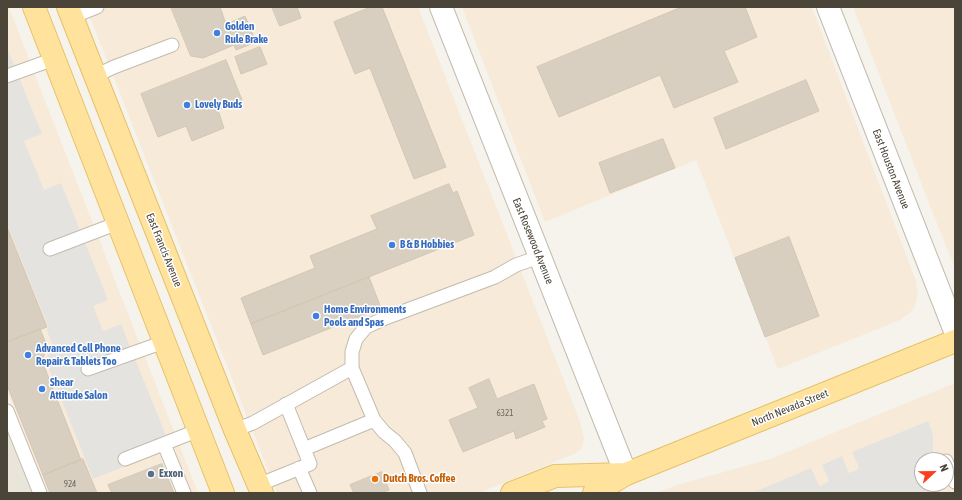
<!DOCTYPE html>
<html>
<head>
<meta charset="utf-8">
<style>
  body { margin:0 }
  #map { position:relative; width:962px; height:500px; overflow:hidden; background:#f6f3ec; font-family:"Asap Condensed",sans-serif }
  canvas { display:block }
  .frame { position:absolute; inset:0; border:8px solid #4b4439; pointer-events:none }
  .north { position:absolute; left:914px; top:452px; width:40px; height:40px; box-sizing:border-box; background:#fff; border:1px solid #b7b4b0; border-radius:50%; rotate:68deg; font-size:11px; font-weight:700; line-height:16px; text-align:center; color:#4b4439 }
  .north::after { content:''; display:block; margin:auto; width:14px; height:18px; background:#fc3f1d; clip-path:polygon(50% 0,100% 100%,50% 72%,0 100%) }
</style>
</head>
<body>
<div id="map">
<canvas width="962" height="500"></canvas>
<div class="frame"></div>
<div class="north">N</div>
</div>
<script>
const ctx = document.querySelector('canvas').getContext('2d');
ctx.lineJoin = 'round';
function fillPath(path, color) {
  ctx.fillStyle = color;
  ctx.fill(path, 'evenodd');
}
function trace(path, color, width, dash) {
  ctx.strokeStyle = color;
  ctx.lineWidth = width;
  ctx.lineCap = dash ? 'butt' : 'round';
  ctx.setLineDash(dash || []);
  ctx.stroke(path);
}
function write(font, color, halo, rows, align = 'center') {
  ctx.font = font + ' "Asap Condensed",sans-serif';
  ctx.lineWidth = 3;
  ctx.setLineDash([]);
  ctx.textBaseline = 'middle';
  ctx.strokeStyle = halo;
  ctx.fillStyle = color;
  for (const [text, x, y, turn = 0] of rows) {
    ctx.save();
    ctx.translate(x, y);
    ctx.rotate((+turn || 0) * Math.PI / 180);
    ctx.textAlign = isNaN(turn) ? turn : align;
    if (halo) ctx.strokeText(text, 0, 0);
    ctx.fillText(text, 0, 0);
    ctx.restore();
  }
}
fillPath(new Path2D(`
  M7 429 33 493H7Z`), '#eae5da');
fillPath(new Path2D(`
  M7 7H9L33 70 198 493H47L7 391Z
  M86 7H418L579 419 583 433 584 438 582 448 576 453 479 493H277Z
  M462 7H812L916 281 918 296 913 310 900 320 778 369 696 160 545 222Z
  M853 7H955V268L929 203Z
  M955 383V493H657L677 485 770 459ZM922 460H946V484H922Z`), '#f7ead8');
fillPath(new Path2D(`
  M7 48 42 134 24 141 44 190 61 183 108 300 93 306 103 331 121 324 171 448 93 479 46 361 52 343 47 331 48 326 7 224Z
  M928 421 933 435V460H922V484H929L933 493H752L811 468 818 484 820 486 828 482 829 480 822 465 842 456 848 472 849 473 857 470 859 467 852 452Z`), '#e5e3e0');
const building = new Path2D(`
  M171 7H220L226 24 245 16 256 42 236 50 234 45 203 58 191 56Z
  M272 7H297L301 18 280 26Z
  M371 7H382L446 167 414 179 370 68 355 74 334 22Z
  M682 7H745L757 37 724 51 738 82 674 108 660 75 559 117 537 67Z
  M260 47 267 64 241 74 235 57Z
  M226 60 242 100 218 110 224 128 192 141 186 126 158 137 141 94Z
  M806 80 819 111 726 149 714 118Z
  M663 139 675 168 610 193 599 163Z
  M449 184 453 193 457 191 474 235 251 324 241 298 315 268 310 256 377 229 371 216Z
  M7 227 47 327 7 342Z
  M789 237 819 316 765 337 735 258Z
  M369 277 381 308 263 355 251 324Z
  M40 329 47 346 42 361 81 460 43 475 7 385V342Z
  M489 379 497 399 534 384 547 419 542 421 545 427 516 439 514 431 463 452 449 420 478 408 469 388Z
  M83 459 97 493H50L43 475Z
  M162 464 174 493H112L108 485Z
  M382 472 389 490 381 493H354L350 485Z`);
fillPath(building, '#d8cfc1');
trace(building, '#d3c7b4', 1);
const lane = new Path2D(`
  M72 17 97 7
  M7 76 54 59
  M95 76 114 67 172 45
  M50 249 118 223
  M88 369 164 342
  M7 411 40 493
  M235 430 253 423 352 368
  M164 444 184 493
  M304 449 374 420
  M125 459 199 430
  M946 461 955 482
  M299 468 310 493
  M258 485 310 464 286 404
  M420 493 405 453 395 441 384 432 374 420 352 368V352L356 339 366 327 383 319 495 277 516 265 539 257`);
const street = new Path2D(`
  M441 7 626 474
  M828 7 955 331`);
const primary = new Path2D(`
  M34 7 223 493
  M68 7 235 430 262 493
  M512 493 555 476 625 474
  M594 493 626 474 955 341`);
trace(lane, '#c2bbae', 15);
trace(street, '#c2bbae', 24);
trace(primary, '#e6c16a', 24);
trace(lane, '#fff', 13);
trace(street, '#fff', 22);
trace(primary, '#ffe39c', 22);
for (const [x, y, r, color] of [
  [217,33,4,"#3f7fe0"],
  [187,105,4,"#3f7fe0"],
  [392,245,4,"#3f7fe0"],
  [316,316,4,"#3f7fe0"],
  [28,355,4,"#3f7fe0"],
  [42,389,4,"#3f7fe0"],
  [151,474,4,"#5c6f8a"],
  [375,479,4,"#e8710a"]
]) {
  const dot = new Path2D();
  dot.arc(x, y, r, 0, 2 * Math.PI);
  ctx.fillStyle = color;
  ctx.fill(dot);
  trace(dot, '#fff', 1.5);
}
write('9px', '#6e675b', null, [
  ["6321",505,413],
  ["924",70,484]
]);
write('bold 11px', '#366cbe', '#fff', [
  ["Golden",225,27],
  ["Rule Brake",225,40],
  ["Lovely Buds",195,105],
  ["B & B Hobbies",400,245],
  ["Home Environments",324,310],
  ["Pools and Spas",324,323],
  ["Advanced Cell Phone",36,349],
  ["Repair & Tablets Too",36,362],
  ["Shear",50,383],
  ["Attitude Salon",50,396]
], 'left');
write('11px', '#4b4439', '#fff', [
  ["East Houston Avenue",891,169,69],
  ["East Rosewood Avenue",533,241,68],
  ["East Francis Avenue",164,250,68],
  ["North Nevada Street",790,408,-22]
]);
write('bold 11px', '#4e5e75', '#fff', [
  ["Exxon",159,474]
], 'left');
write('bold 11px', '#c56008', '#fff', [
  ["Dutch Bros. Coffee",383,479]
], 'left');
</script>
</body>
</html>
